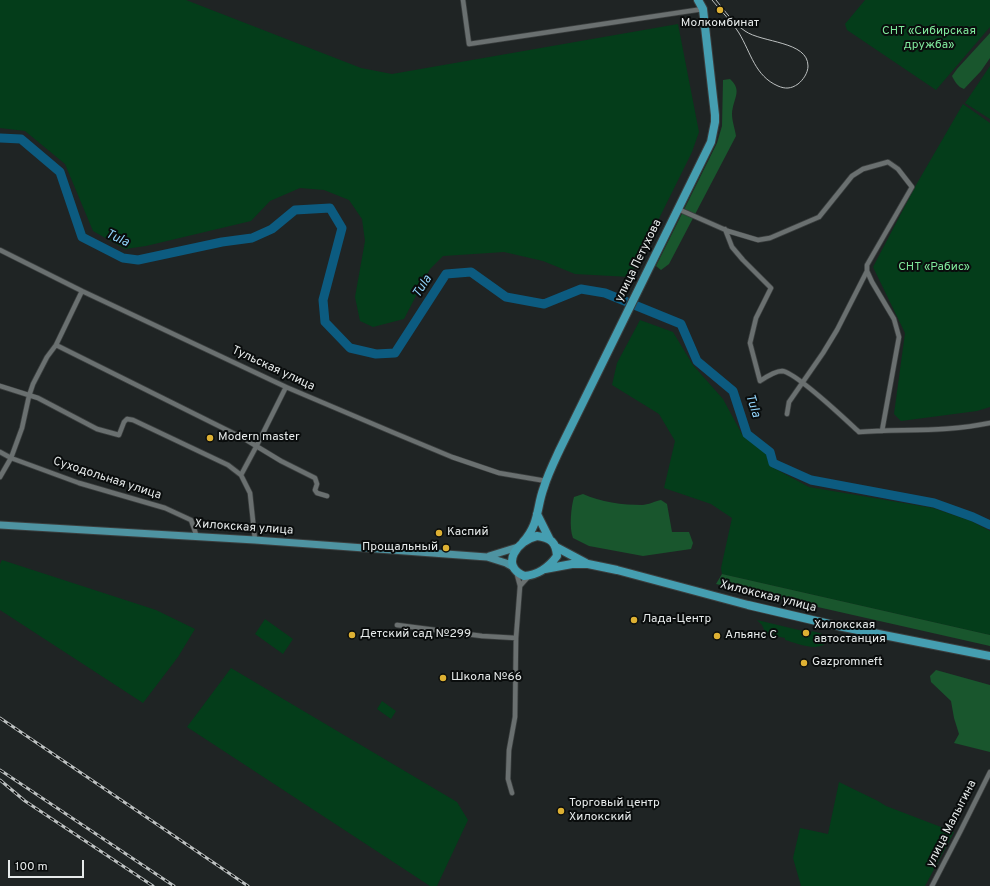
<!DOCTYPE html>
<html>
<head>
<meta charset="utf-8">
<style>
  body { margin:0 }
  #map { position:relative; width:990px; height:886px; overflow:hidden; background:#1f2424; font-family:Overpass,sans-serif }
  canvas { display:block }
  .scale { position:absolute; left:8px; top:860px; width:76px; height:18px; box-sizing:border-box; border:2px solid #e6eaea; border-top:0; padding-left:5px; font-size:12px; line-height:14px; white-space:nowrap; color:#e6eaea; -webkit-text-stroke:3px #0a0d0d; paint-order:stroke }
</style>
</head>
<body>
<div id="map">
<canvas width="990" height="886"></canvas>
<div class="scale">100 m</div>
</div>
<script>
const ctx = document.querySelector('canvas').getContext('2d');
ctx.lineJoin = 'round';
function fillPath(path, color) {
  ctx.fillStyle = color;
  ctx.fill(path, 'evenodd');
}
function trace(path, color, width, dash) {
  ctx.strokeStyle = color;
  ctx.lineWidth = width;
  ctx.lineCap = dash ? 'butt' : 'round';
  ctx.setLineDash(dash || []);
  ctx.stroke(path);
}
function write(font, color, halo, rows, align = 'center') {
  ctx.font = font + ' Overpass,sans-serif';
  ctx.lineWidth = 4;
  ctx.setLineDash([]);
  ctx.textBaseline = 'middle';
  ctx.strokeStyle = halo;
  ctx.fillStyle = color;
  for (const [text, x, y, turn = 0] of rows) {
    ctx.save();
    ctx.translate(x, y);
    ctx.rotate((+turn || 0) * Math.PI / 180);
    ctx.textAlign = isNaN(turn) ? turn : align;
    if (halo) ctx.strokeText(text, 0, 0);
    ctx.fillText(text, 0, 0);
    ctx.restore();
  }
}
fillPath(new Path2D(`
  M0 0H186L361 68 392 74 678 24 699 132 692 152 630 277 575 274 543 261 504 252 443 256 430 269 404 319 373 327 360 321 355 297 365 241 362 219 349 200 324 190 300 188 270 201 251 221 146 246 125 249 93 231 65 164 25 131 0 128Z
  M865 0H990V27L936 90 847 30 845 24Z
  M990 66V119L965 103Z
  M963 104 990 123V407L977 411 901 421 894 414 905 333 873 267 916 185Z
  M640 320 673 332 693 365 723 399 743 436 766 454 770 466 809 487 933 508 971 521 990 531V635L722 574 721 568 732 518 711 504 664 488 675 441 659 414 612 385 617 363Z
  M2 560 156 610 195 629 178 657 143 703 0 610V564Z
  M265 619 293 639 283 654 255 634Z
  M757 620 803 631 802 635 809 636 812 631 826 635 828 640C820 654 797 643 785 640V638L766 634 762 625Z
  M231 668 457 802 468 820 437 886H430L187 727Z
  M382 701 396 711 391 719 377 709Z
  M839 782 878 801 886 806 954 832 925 886H801L793 858 800 828 828 834Z`), '#043d1a');
fillPath(new Path2D(`
  M990 33V58L981 71 964 89C958 87 955 82 952 76L957 69Z
  M730 79C743 91 733 98 732 114 732 121 735 129 736 136L669 264 661 270 656 266 717 143 722 126 723 80Z
  M583 494C600 502 623 505 642 505 648 505 655 501 661 500L667 504 672 532H689L693 543 691 549 643 556 589 546 573 538C569 528 571 507 574 497Z
  M722 574 990 635V646L716 584Z
  M936 670 990 685V752L954 743 959 734 954 718 951 701 931 682 930 676Z`), '#19562d');
trace(new Path2D(`
  M0 138 21 139 60 172 82 237 123 258 138 260 222 242 252 238 272 229 295 210 330 208 342 228 323 300 325 322 350 348 376 354 395 353 446 274 471 272 506 297 544 304 581 289 605 293 681 324 697 361 733 391 747 434 770 452 773 463 811 480 934 503 973 517 990 525`), '#0c5b80', 9);
const minor = new Path2D(`
  M463 0 469 44 703 9
  M678 209 728 231 758 240 770 238 819 217 852 176 863 169 888 162 898 169 912 187 867 265V271L837 330 823 353 789 402 787 414
  M725 229 732 247 743 260 771 288 756 318 750 343 760 381C766 377 775 371 782 371 796 372 847 421 859 432 903 429 947 432 990 423
  M0 250 82 291 286 387 392 432 452 457 499 473 546 481
  M867 271 872 282 894 319 899 337 882 431
  M56 345 243 438 281 461 315 478 317 484 315 490 317 493 327 496
  M0 386 38 398 97 429 119 435 124 422 127 419 133 420 228 465 241 475
  M0 452 11 458 79 483 165 508 191 520 197 537
  M0 477 11 458 22 428 29 396 33 384 47 357 56 345 82 291
  M255 540 250 493 241 475 256 447 286 387
  M520 586 529 576
  M397 625 482 636 516 638
  M512 793 508 779 509 750 515 717 516 638 520 586 516 571
  M932 886 961 830 990 772`);
const primary = new Path2D(`
  M0 525 255 540 487 557 506 563 513 567
  M489 556 518 547`);
const trunk = new Path2D(`
  M537 514 550 540
  M537 536C551 538 556 542 557 556 549 567 539 575 524 576 499 565 518 540 537 536Z
  M523 542C540 523 536 508 544 487 548 474 554 462 560 449L711 142 715 122V115L703 9 698 0
  M556 547 586 563
  M545 569 572 564H588L617 570 748 605 838 626 990 656`);
trace(minor, '#3a3e3e', 6);
trace(primary, '#3a3e3e', 9);
trace(trunk, '#3a3e3e', 10);
trace(minor, '#6a7070', 4.5);
trace(primary, '#4e93a1', 7);
trace(trunk, '#459eb1', 8);
trace(new Path2D(`
  M712 0C721 11 732 22 739 33 751 53 755 76 778 86 785 89 791 89 798 84 803 80 808 73 808 66 808 41 762 43 745 31 733 23 725 11 716 0`), '#bdc1c1', 1);
const rail = new Path2D(`
  M0 718 248 886
  M0 770 174 886
  M0 780 25 801 153 886`);
trace(rail, '#bdc1c1', 3);
trace(rail, '#0a0d0d', 1.5, [4.5]);
for (const [x, y, r, color] of [
  [720,10,4,"#deb133"],
  [210,438,4,"#deb133"],
  [439,533,4,"#deb133"],
  [446,548,4,"#deb133"],
  [634,620,4,"#deb133"],
  [806,633,4,"#deb133"],
  [352,635,4,"#deb133"],
  [717,636,4,"#deb133"],
  [804,663,4,"#deb133"],
  [443,678,4,"#deb133"],
  [561,811,4,"#deb133"]
]) {
  const dot = new Path2D();
  dot.arc(x, y, r, 0, 2 * Math.PI);
  ctx.fillStyle = color;
  ctx.fill(dot);
  trace(dot, '#0a0d0d', 1.5);
}
write('12px', '#e6eaea', '#0a0d0d', [
  ["Молкомбинат",720,24,"center"],
  ["Modern master",218,438],
  ["Каспий",447,533],
  ["Прощальный",438,548,"right"],
  ["Лада-Центр",642,620],
  ["Хилокская",814,626],
  ["автостанция",814,640],
  ["Детский сад №299",360,635],
  ["Альянс С",725,636],
  ["Gazpromneft",812,663],
  ["Школа №66",451,678],
  ["Торговый центр",569,804],
  ["Хилокский",569,818]
], 'left');
write('12px', '#80e89c', '#0a0d0d', [
  ["СНТ «Сибирская",929,32],
  ["дружба»",929,46],
  ["СНТ «Рабис»",934,268]
]);
write('12px', '#e6eaea', '#0a0d0d', [
  ["улица Петухова",639,261,-64],
  ["Тульская улица",273,369,25],
  ["Суходольная улица",107,479,18],
  ["Хилокская улица",244,528,4],
  ["Хилокская улица",768,597,14],
  ["улица Малыгина",952,824,-63]
]);
write('italic 13px', '#91d3fa', '#0a0d0d', [
  ["Tula",117,239,25],
  ["Tula",423,287,-57],
  ["Tula",752,406,72]
]);
</script>
</body>
</html>
